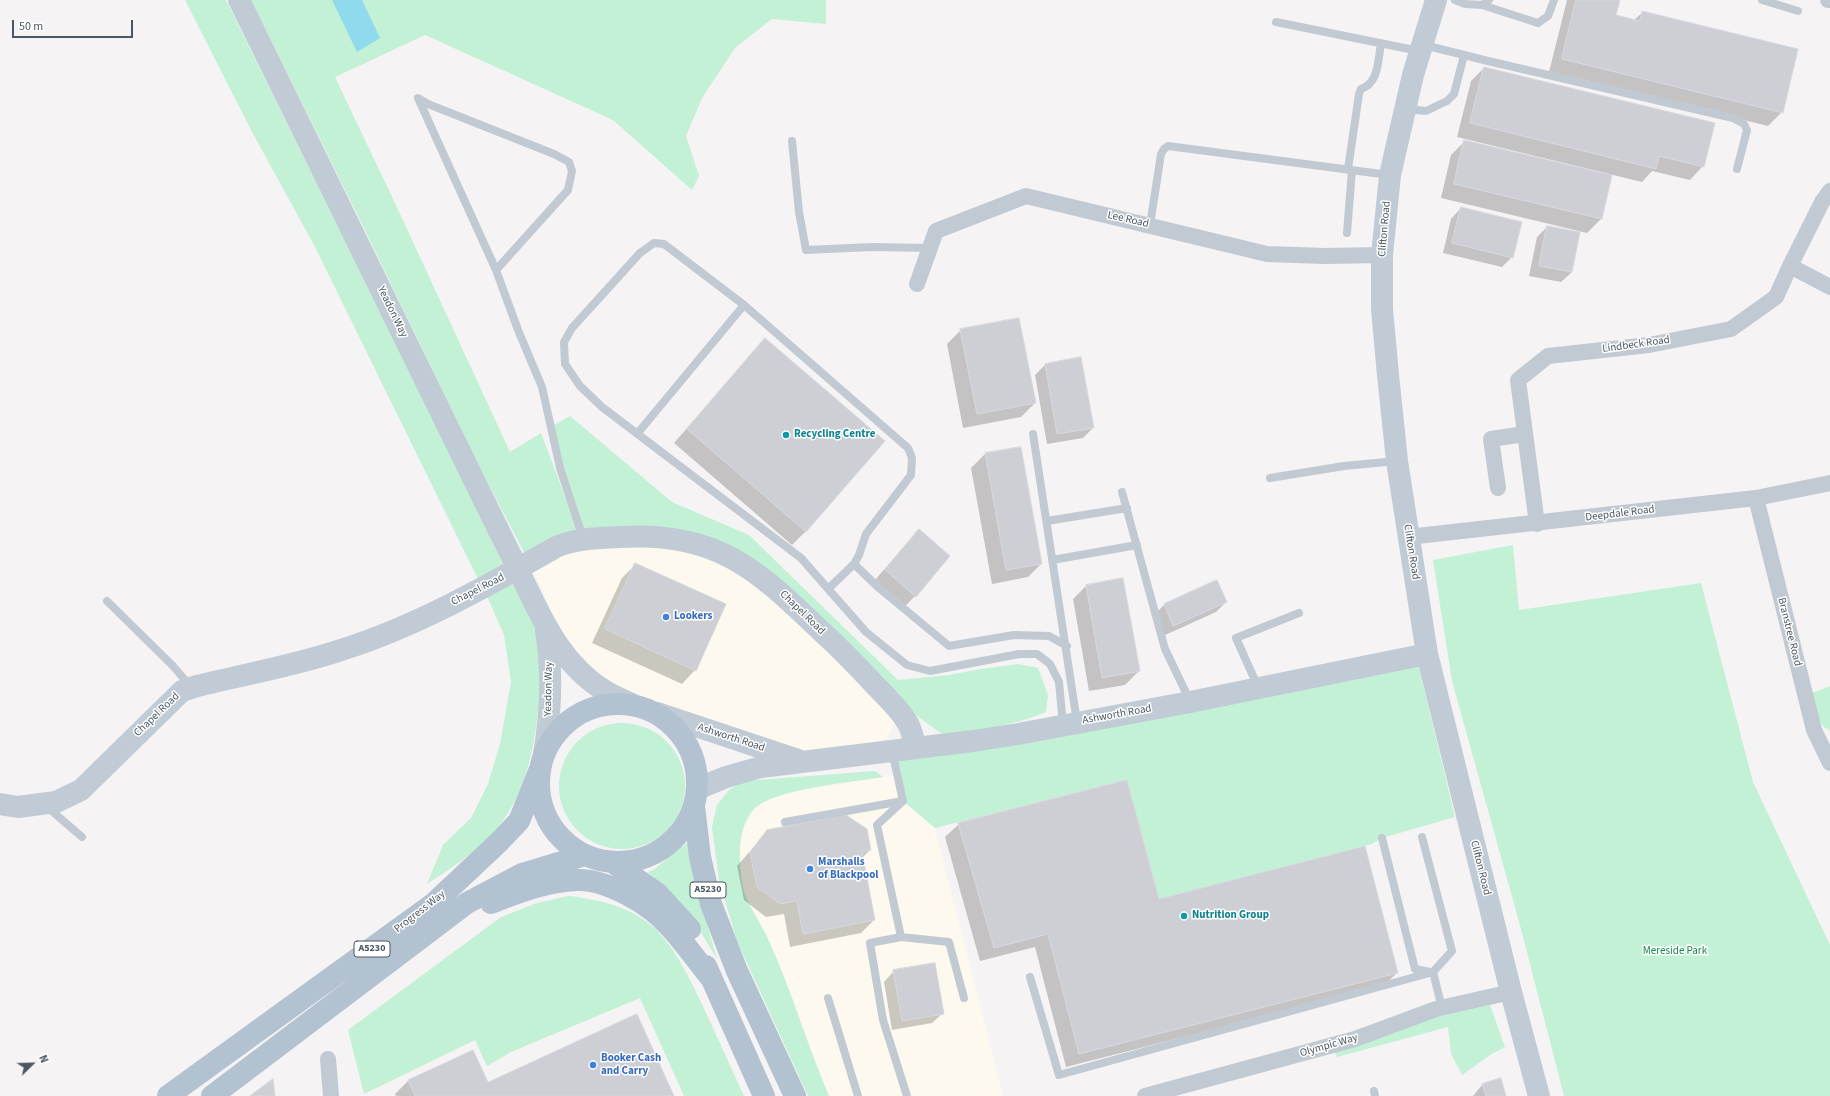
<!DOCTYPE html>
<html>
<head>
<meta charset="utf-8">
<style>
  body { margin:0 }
  #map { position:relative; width:1830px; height:1096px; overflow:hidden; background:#f5f3f3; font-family:"Source Sans 3",sans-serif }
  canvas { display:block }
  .north { position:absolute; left:12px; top:1044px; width:40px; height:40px; -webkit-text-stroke:3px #fff; paint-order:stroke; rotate:67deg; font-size:11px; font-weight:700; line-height:16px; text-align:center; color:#4a5661 }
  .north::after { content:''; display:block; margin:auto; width:14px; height:18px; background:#4a5661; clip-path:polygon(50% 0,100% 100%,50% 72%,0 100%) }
  .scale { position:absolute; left:12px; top:20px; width:121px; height:18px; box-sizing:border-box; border:2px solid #4a5661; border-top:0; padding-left:5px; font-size:12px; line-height:14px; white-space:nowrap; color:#4a5661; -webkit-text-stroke:3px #fff; paint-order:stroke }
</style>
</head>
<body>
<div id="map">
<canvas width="1830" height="1096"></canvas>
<div class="north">N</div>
<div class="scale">50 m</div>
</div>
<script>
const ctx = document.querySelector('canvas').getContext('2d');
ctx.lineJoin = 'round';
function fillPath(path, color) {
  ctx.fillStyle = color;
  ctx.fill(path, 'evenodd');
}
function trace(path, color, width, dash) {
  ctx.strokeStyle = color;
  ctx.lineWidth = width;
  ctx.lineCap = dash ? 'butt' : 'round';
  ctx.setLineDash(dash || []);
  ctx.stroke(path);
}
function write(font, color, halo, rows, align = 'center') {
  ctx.font = font + ' "Source Sans 3",sans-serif';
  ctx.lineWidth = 3;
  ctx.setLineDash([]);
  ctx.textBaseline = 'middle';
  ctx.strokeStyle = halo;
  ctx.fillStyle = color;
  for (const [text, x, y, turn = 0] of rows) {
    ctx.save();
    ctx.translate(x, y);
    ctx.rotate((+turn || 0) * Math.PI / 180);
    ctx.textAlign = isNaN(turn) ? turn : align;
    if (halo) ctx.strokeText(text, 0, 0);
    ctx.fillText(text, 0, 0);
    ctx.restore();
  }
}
fillPath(new Path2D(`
  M591 544 696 549 776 594 894 720 892 730 887 738 878 742 800 752 659 705 614 685 588 668 563 638 533 569 568 549Z
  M897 775 903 801 935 828 1003 1096H829L769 941 745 894 741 870 740 845 744 827 753 811 763 802 776 796 792 792Z`), '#fdf9ef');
fillPath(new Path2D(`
  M185 0H226L467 488 504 567 479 581 315 247 251 130Z
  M251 0H826V24L772 19 735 48 702 98 686 136 699 176 692 190 613 120 425 35 335 77 395 203 510 452 541 433 579 534 526 556 477 462 361 222Z
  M570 416 672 502 749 535 898 680 949 675 981 669 1018 664 1038 668 1048 695 1046 712C1014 726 977 730 942 734L910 711 752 564 582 534 551 427Z
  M1513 545 1519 610 1701 583 1753 782 1830 945V1096H1564L1521 929 1452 681 1433 560Z
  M512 582C520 598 534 622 539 639 545 659 541 682 539 702 535 748 525 799 492 834 473 854 450 869 427 884L443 845 471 818 488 784 500 744 511 682 504 635 487 596Z
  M1416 656 1455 817 1382 838 1372 844 1159 899 1127 780 935 828 903 801 893 755Z
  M1830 686V730H1829C1816 724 1814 705 1812 693Z
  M559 786a63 63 0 1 1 126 0a63 63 0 1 1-126 0Z
  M875 771 883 777C853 782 772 789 753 810 735 831 739 868 744 892 748 906 763 926 769 941 792 991 807 1045 829 1096H808L737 941 719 880 712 827 717 805 730 789 744 781Z
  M688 842 699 896 717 959 694 921 648 872 653 870Z
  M568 896C597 899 628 906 651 925 675 946 688 976 702 1004 716 1035 730 1065 744 1096H684L640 998 511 1052 487 1066 475 1040 364 1094 348 1030 501 917 537 903Z
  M1490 1005 1505 1047 1490 1055 1462 1075 1451 1054 1448 1027 1337 1057 1333 1050 1419 1021Z`), '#c3f1d5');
fillPath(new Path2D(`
  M332 0H362L380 38 357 52Z`), '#90daee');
fillPath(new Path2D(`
  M1567 0H1619L1615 16 1634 20 1643 12 1782 112 1768 126 1549 72Z
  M1484 68 1703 166 1690 180 1652 171 1642 182 1457 137 1471 81Z
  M1465 141 1611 176 1601 219 1587 233 1441 198 1451 155Z
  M1461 208 1512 257 1502 267 1443 253 1451 219Z
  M1547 227 1572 272 1561 282 1529 276 1537 237Z
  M961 330 1035 403 1021 417 963 428 947 344Z
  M765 339 806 531 792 545 674 443Z
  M1080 358 1093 428 1083 438 1047 444 1035 375 1045 365Z
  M1020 448 1041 564 1028 577 992 584 971 468 985 454Z
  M909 541 915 596 905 606 875 580Z
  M635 565 695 670 682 684 592 643 622 578Z
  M1086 586 1139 671 1125 685 1089 691 1073 599Z
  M1226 602 1216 612 1163 636 1154 615 1164 605Z
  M959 824 1159 901 1397 973 1383 986 1066 1067 1035 947 980 961 945 837Z
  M768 831 870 850 862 858 874 920 861 933 790 947 784 914 766 917 744 900 737 866Z
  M894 971 943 1013 932 1023 892 1030 884 982Z
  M408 1081 488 1083 673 1096H396L395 1094Z
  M1482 1085 1505 1096H1473Z`), '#0003');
const building = new Path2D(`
  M1576 0H1620L1616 15 1640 21 1642 11 1798 49 1783 113 1562 59Z
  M1484 67 1715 123 1704 167 1659 156 1656 169 1470 123Z
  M1464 140 1612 175 1602 219 1454 184Z
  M1461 207 1522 222 1513 258 1452 243Z
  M1547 226 1580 232 1572 272 1539 266Z
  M1019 318 1036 403 977 414 960 329Z
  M765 338 885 441 806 532 687 429Z
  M1081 357 1094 428 1057 434 1045 364Z
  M1021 447 1042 564 1006 570 985 453Z
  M919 529 950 556 916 597 885 570Z
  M635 563 726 604 696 671 605 629Z
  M1123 578 1140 671 1102 678 1086 585Z
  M1217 580 1227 602 1173 626 1164 604Z
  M1127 780 1159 899 1365 846 1398 973 1079 1054 1048 934 994 948 958 823Z
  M846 815 867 829 871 850 862 852 875 920 803 934 797 901 780 904 757 887 750 852 767 830Z
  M935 963 944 1014 902 1021 893 970Z
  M637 1014 674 1096H415L408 1080 473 1050 488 1082Z
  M1501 1078 1506 1096H1486L1482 1084Z
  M273 1079 275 1096H250Z`);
fillPath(building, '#cdcfd5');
trace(building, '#d7d9de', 1);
trace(new Path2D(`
  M1455 0 1465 4 1482 5 1489 0
  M1762 0 1798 11
  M1482 5 1538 23 1548 16 1554 0
  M1276 22 1419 51
  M1424 45 1488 61 1733 118 1744 124 1747 130 1737 169
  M1407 109 1426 111 1447 101 1454 94 1464 55
  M792 141 799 212 806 250 872 247 930 248
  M1348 169 1359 94 1361 89C1379 83 1378 60 1381 43
  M1150 225 1161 154 1164 149 1168 146 1389 175
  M1347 233 1352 170
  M496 270 418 98 428 104 554 154 569 162 572 171 568 190 496 270 518 330 542 387 560 468 583 538
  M637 434 744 305
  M1033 434 1077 722
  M1270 478 1344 466 1397 461
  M1122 492 1165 649 1190 701
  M1047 521 1127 508
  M1052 560 1137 545
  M854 564 879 588 949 646 1014 635 1049 636 1067 646
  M828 589 854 564 859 555 866 534 911 475 912 458 908 448 744 305 664 244 654 243 640 253 572 328 564 342 565 364 580 386 602 407 801 558 866 632 907 665 930 671 1019 654H1037L1050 664 1059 682 1063 725
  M107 601 173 666 191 687
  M1258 687 1236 638 1299 613
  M903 801 877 825 901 937 949 942 964 998
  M46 806 82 837
  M785 822 903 801 892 751
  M1422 837 1452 951 1433 972 1442 1008
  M1382 838 1415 969 1430 972
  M901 937 870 943 883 1020 907 1096
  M1030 977 1059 1075 1433 972
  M828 998 858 1096
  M1374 1091 1375 1096`), '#c1cad2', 8);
trace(new Path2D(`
  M1828 0H1830
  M1790 266 1830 287
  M917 284 936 231 1026 196 1267 254 1325 256 1382 255
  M1498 488 1491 439 1525 434
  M1756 498 1814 730 1830 763
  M1537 524 1518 380 1548 356 1649 345 1731 329 1776 297 1790 266 1822 202 1830 191
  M1408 537 1756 498 1830 483
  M328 1059 331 1096
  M1145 1096 1355 1039 1436 1009 1511 992`), '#c1cad2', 16);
trace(new Path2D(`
  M239 0 498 529
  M1436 0 1413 75 1390 175 1382 255V309L1388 375 1397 461 1427 654 1511 992 1539 1096
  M529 592C547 630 567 668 605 691 613 696 623 700 632 704
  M657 713 798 760
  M544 754C551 713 553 673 546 631
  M697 789 726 777 761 767 973 741 1018 734 1190 702 1427 654
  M0 804 18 807 56 802 81 790 182 691 197 686C245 674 294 666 341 650 417 626 487 586 556 547 577 538 599 538 621 537 727 531 764 578 835 644 848 657 861 670 873 683 885 696 898 707 907 722 912 729 913 740 916 748`), '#c1cbd6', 22);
trace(new Path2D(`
  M539 783a79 79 0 1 1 158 0a79 79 0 1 1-158 0Z
  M694 806 700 857 711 904 737 971 795 1096
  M612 862 657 893 690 929
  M491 903C519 892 547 881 577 880 607 879 649 904 669 926 684 942 697 961 711 978
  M706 966 764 1096
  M168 1096 433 904 498 843 519 821 540 769
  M212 1096 467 903 522 874 585 855`), '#b3c2d1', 22);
trace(new Path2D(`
  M498 529 529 592`), '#c1cbd6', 22);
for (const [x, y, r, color] of [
  [786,435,4,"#0f9aa8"],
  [666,617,4,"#3f7fe0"],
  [810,869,4,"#3f7fe0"],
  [1184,916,4,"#0f9aa8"],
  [593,1065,4,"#3f7fe0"]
]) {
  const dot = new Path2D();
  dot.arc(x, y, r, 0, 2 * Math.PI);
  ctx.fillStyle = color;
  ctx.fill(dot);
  trace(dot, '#fff', 1.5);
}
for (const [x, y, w] of [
  [708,890,36],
  [372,949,36]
]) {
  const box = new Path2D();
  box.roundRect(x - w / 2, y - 8, w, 16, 3);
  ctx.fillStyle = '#fff';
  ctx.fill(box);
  trace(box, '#4a5661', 1);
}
write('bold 10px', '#4a5661', null, [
  ["A5230",708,890],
  ["A5230",372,949]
]);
write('11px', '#4a5661', '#fff', [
  ["Lee Road",1128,220,13],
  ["Clifton Road",1385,229,-85],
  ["Yeadon Way",392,312,64],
  ["Lindbeck Road",1636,345,-8],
  ["Deepdale Road",1620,514,-7],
  ["Clifton Road",1411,552,81],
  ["Chapel Road",478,590,-27],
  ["Chapel Road",802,613,44],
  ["Branstree Road",1789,632,76],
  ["Yeadon Way",549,689,-89],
  ["Chapel Road",157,715,-44],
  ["Ashworth Road",1117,715,-10],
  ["Ashworth Road",731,738,18],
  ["Clifton Road",1480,868,76],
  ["Progress Way",420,912,-38],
  ["Olympic Way",1329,1046,-16]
]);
write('bold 11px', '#0d838f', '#fff', [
  ["Recycling Centre",794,435],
  ["Nutrition Group",1192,916]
], 'left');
write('bold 11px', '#366cbe', '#fff', [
  ["Lookers",674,617],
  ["Marshalls",818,863],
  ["of Blackpool",818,876],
  ["Booker Cash",601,1059],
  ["and Carry",601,1072]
], 'left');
write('11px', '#17864f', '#fff', [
  ["Mereside Park",1675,952]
]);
</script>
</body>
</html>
